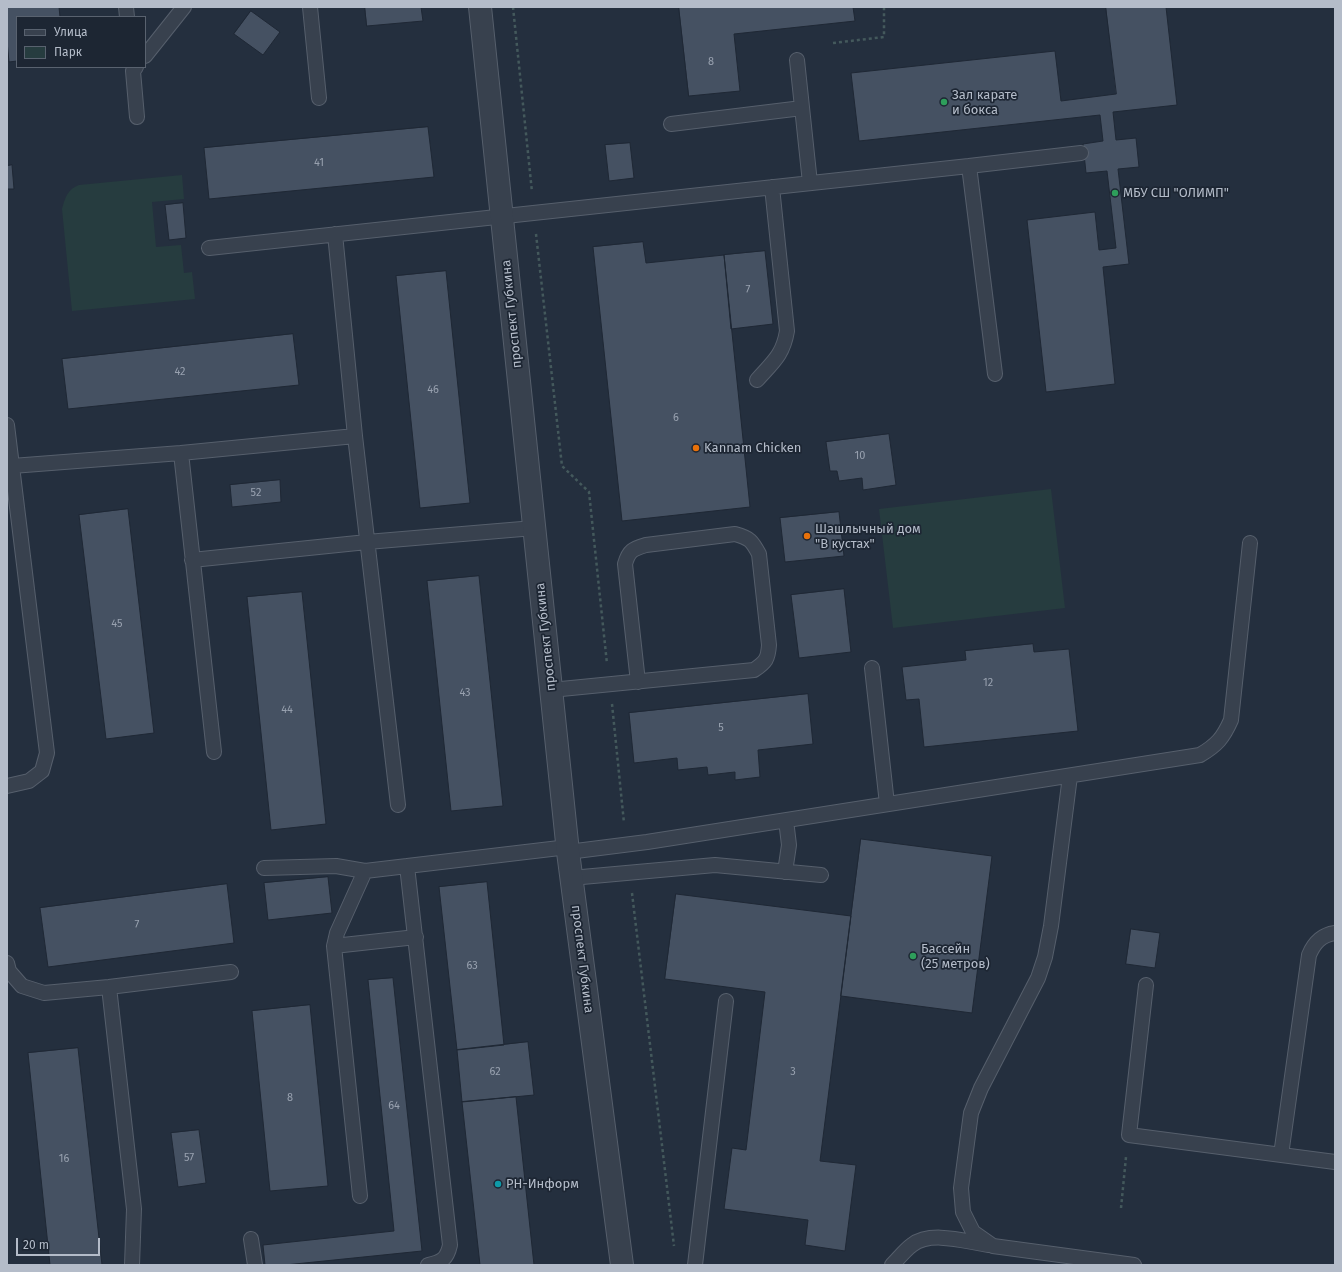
<!DOCTYPE html>
<html>
<head>
<meta charset="utf-8">
<style>
  body { margin:0 }
  #map { position:relative; width:1342px; height:1272px; overflow:hidden; background:#242f3e; font-family:"Fira Sans",sans-serif }
  canvas { display:block }
  .frame { position:absolute; inset:0; border:8px solid #b4bcc9; pointer-events:none }
  .legend { position:absolute; left:16px; top:16px; width:130px; height:52px; box-sizing:border-box; background:#1d2633; border:1px solid #59626f; margin:0; padding:5px 7px; list-style:none; font-size:12px; color:#b4bcc9 }
  .legend li { display:flex; align-items:center; gap:8px; height:20px }
  .legend b { width:20px; border:1px solid #59626f }
  .scale { position:absolute; left:16px; top:1238px; width:84px; height:18px; box-sizing:border-box; border:2px solid #b4bcc9; border-top:0; padding-left:5px; font-size:12px; line-height:14px; white-space:nowrap; color:#b4bcc9; -webkit-text-stroke:3px #1d2633; paint-order:stroke }
</style>
</head>
<body>
<div id="map">
<canvas width="1342" height="1272"></canvas>
<div class="frame"></div>
<ul class="legend">
<li><b style="height:5px;background:#38414e"></b>Улица</li>
<li><b style="height:11px;background:#263c3f"></b>Парк</li>
</ul>
<div class="scale">20 m</div>
</div>
<script>
const ctx = document.querySelector('canvas').getContext('2d');
ctx.lineJoin = 'round';
function fillPath(path, color) {
  ctx.fillStyle = color;
  ctx.fill(path, 'evenodd');
}
function trace(path, color, width, dash) {
  ctx.strokeStyle = color;
  ctx.lineWidth = width;
  ctx.lineCap = dash ? 'butt' : 'round';
  ctx.setLineDash(dash || []);
  ctx.stroke(path);
}
function write(font, color, halo, rows, align = 'center') {
  ctx.font = font + ' "Fira Sans",sans-serif';
  ctx.lineWidth = 3.5;
  ctx.setLineDash([]);
  ctx.textBaseline = 'middle';
  ctx.strokeStyle = halo;
  ctx.fillStyle = color;
  for (const [text, x, y, turn = 0] of rows) {
    ctx.save();
    ctx.translate(x, y);
    ctx.rotate((+turn || 0) * Math.PI / 180);
    ctx.textAlign = isNaN(turn) ? turn : align;
    if (halo) ctx.strokeText(text, 0, 0);
    ctx.fillText(text, 0, 0);
    ctx.restore();
  }
}
fillPath(new Path2D(`
  M182 175 184 199 152 202 156 247 181 245 184 273 192 272 195 299 72 311 62 209C65 197 68 189 79 185Z
  M1051 489 1065 608 893 628 879 509Z`), '#263c3f');
const building = new Path2D(`
  M7 7H59L60 17H17V61L9 62 7 41Z
  M365 7H421L423 21 367 26Z
  M679 7H853L855 21 734 34 740 91 689 96Z
  M1106 7H1166L1177 105 1113 112 1116 140 1136 138 1139 167 1118 169 1129 264 1103 267 1115 384 1046 392 1027 220 1095 212 1099 250 1116 248 1107 171 1086 173 1083 144 1103 141 1100 115 859 141 851 73 1055 51 1061 101 1116 94Z
  M251 11 280 32 263 55 234 34Z
  M428 127 434 177 209 199 204 148Z
  M630 143 634 178 609 181 605 145Z
  M12 165 14 189H7V166Z
  M183 203 186 238 169 240 165 205Z
  M643 242 646 263 724 255 750 507 622 521 593 247Z
  M765 251 773 324 731 329 724 255Z
  M446 271 470 503 420 508 396 276Z
  M293 334 299 385 68 409 62 359Z
  M889 434 896 485 863 490 862 478 839 481 837 471H830L826 442Z
  M280 480 281 502 232 507 230 485Z
  M128 509 154 733 106 739 79 515Z
  M839 512 844 556 785 562 780 518Z
  M479 576 503 806 451 811 427 581Z
  M844 589 851 652 799 658 791 595Z
  M302 592 326 824 271 830 247 597Z
  M1033 644 1034 652 1069 649 1078 731 924 747 919 699 906 700 902 667 966 660 965 651Z
  M808 694 813 744 758 750 760 777 735 780V772L708 775 707 767 678 770 677 758 634 763 629 713Z
  M861 839 992 856 972 1013 841 996Z
  M328 877 332 913 268 920 264 883Z
  M487 882 504 1045 457 1050 439 887Z
  M227 884 234 943 48 967 40 908Z
  M676 894 851 916 820 1161 856 1165 845 1251 805 1245 808 1220 724 1209 732 1148 746 1150 765 992 665 979Z
  M1131 929 1160 933 1155 968 1126 964Z
  M393 978 422 1251 285 1265H265L263 1245 394 1231 368 980Z
  M310 1005 328 1186 270 1191 252 1011Z
  M528 1042 534 1095 462 1102 457 1050Z
  M78 1048 102 1265H50L28 1053Z
  M516 1097 534 1265H480L462 1102Z
  M199 1130 206 1183 178 1187 171 1133Z`);
fillPath(building, '#455162');
trace(building, '#1f2835', 1);
const service = new Path2D(`
  M126 7 127 17
  M310 7 319 98
  M145 56 184 7
  M797 60 810 183
  M136 67 133 71 137 117
  M671 124 802 108
  M969 166 1081 153
  M335 234 355 436 398 805
  M209 248 969 166 995 374
  M757 380C773 362 783 355 787 331L772 187
  M7 425 47 753 42 771 29 781 7 786
  M181 453 214 752
  M12 466 181 453 355 436
  M192 560 367 542 534 528
  M872 668 887 804
  M551 690 754 670C766 662 768 659 769 645L759 554C752 541 750 538 735 534L646 545C633 549 629 550 625 564L638 682
  M1070 776 1051 926 1045 957 1038 978 981 1088 971 1113 961 1188 963 1212 973 1232 993 1246 1134 1265
  M568 852 647 842 1200 755C1217 745 1223 738 1231 720L1250 543
  M407 866 450 1245C447 1259 442 1262 428 1265
  M264 868 336 866 365 871 568 847
  M785 872 789 845 786 820
  M571 878 715 865 821 875
  M334 946 416 937
  M7 963 9 971 22 986 44 993 109 987 231 972
  M1146 985 1129 1135 1335 1162
  M109 987 134 1209 132 1265
  M1281 1155 1309 955C1314 943 1321 935 1335 933
  M360 1196 334 946 337 933 365 871
  M251 1239 255 1265
  M695 1265 726 1001
  M892 1265C899 1258 905 1250 912 1245 931 1230 967 1242 989 1245`);
const minor = new Path2D(`
  M480 7 568 852 622 1265`);
trace(service, '#565f6c', 16);
trace(minor, '#565f6c', 24);
trace(new Path2D(`
  M513 7 532 192
  M833 43 884 37V7
  M536 234 562 466 589 492 607 664
  M612 704 624 823
  M632 893 674 1246
  M1121 1208 1126 1157`), '#44595c', 2.5, [3, 3]);
trace(service, '#38414e', 14);
trace(minor, '#38414e', 22);
for (const [x, y, r, color] of [
  [944,102,4,"#2e9e5b"],
  [1115,193,4,"#2e9e5b"],
  [696,448,4,"#e8710a"],
  [807,536,4,"#e8710a"],
  [913,956,4,"#2e9e5b"],
  [498,1184,4,"#0f9aa8"]
]) {
  const dot = new Path2D();
  dot.arc(x, y, r, 0, 2 * Math.PI);
  ctx.fillStyle = color;
  ctx.fill(dot);
  trace(dot, '#1d2633', 1.5);
}
write('11px', '#98a1af', null, [
  ["8",711,62],
  ["41",319,163],
  ["7",748,290],
  ["42",180,372],
  ["46",433,390],
  ["6",676,418],
  ["10",860,456],
  ["52",256,493],
  ["45",117,624],
  ["12",988,683],
  ["43",465,693],
  ["44",287,710],
  ["5",721,728],
  ["7",137,925],
  ["63",472,966],
  ["62",495,1072],
  ["3",793,1072],
  ["8",290,1098],
  ["64",394,1106],
  ["57",189,1158],
  ["16",64,1159]
]);
write('13px', '#b4bcc9', '#1d2633', [
  ["Зал карате",952,95],
  ["и бокса",952,110],
  ["МБУ СШ \"ОЛИМП\"",1123,193],
  ["Kannam Chicken",704,448],
  ["Шашлычный дом",815,529],
  ["\"В кустах\"",815,544],
  ["Бассейн",921,949],
  ["(25 метров)",921,964],
  ["РН-Информ",506,1184]
], 'left');
write('13px', '#b4bcc9', '#1d2633', [
  ["проспект Губкина",512,314,-96],
  ["проспект Губкина",546,637,-96],
  ["проспект Губкина",582,959,83]
]);
</script>
</body>
</html>
